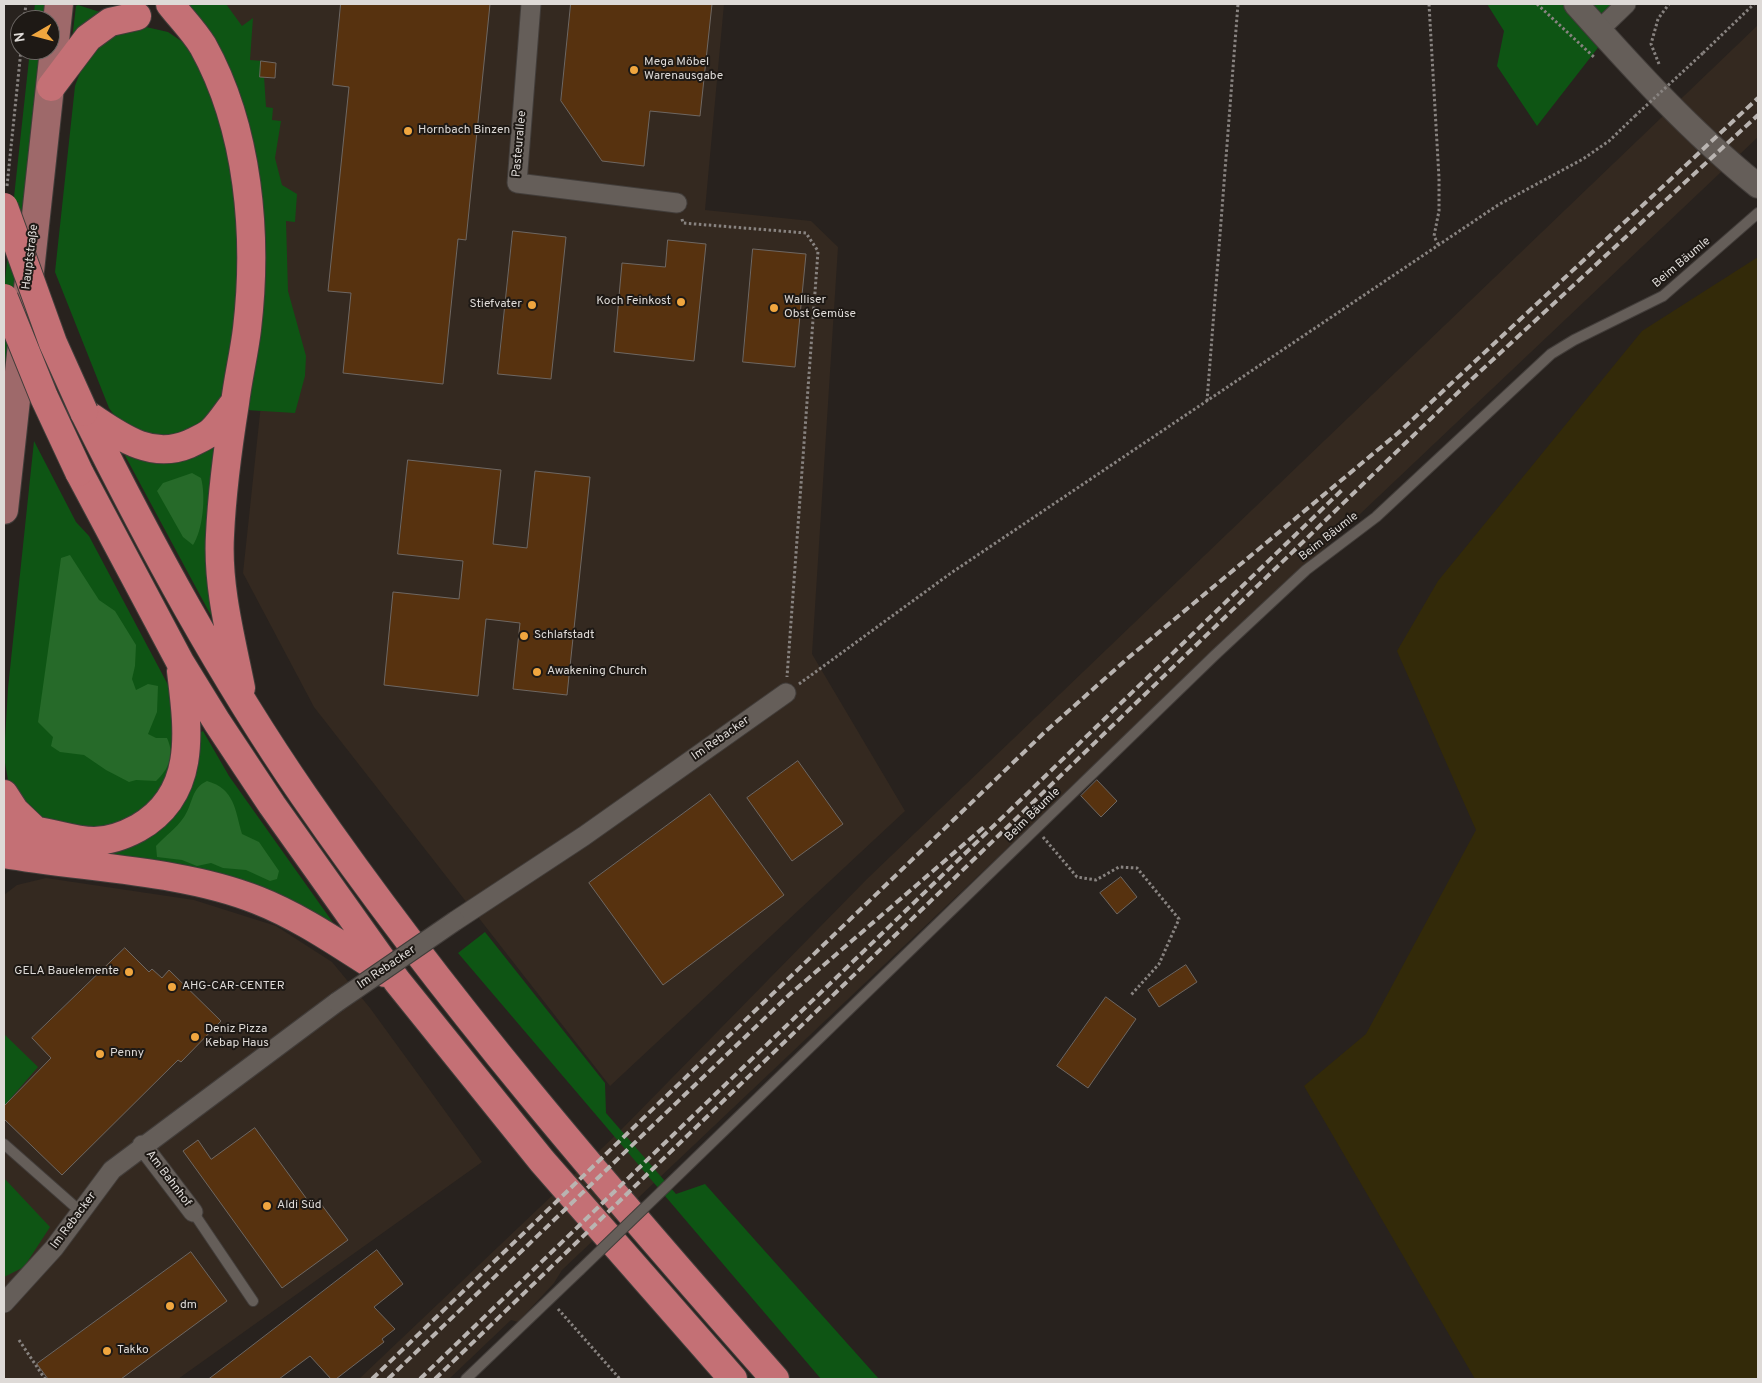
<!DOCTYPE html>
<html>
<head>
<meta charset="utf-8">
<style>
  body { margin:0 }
  #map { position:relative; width:1762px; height:1383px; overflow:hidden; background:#28221e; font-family:Overpass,sans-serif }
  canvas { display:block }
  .frame { position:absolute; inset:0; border:5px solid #dedad7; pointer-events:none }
  .north { position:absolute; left:10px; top:10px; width:50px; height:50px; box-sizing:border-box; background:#1e1915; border:1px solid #6b6663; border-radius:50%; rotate:262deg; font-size:14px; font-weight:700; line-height:20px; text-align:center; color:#dedad7 }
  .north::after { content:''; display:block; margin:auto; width:18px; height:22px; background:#f0a63f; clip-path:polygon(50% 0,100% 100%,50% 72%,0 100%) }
</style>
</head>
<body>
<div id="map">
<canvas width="1762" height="1383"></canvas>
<div class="frame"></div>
<div class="north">N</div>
</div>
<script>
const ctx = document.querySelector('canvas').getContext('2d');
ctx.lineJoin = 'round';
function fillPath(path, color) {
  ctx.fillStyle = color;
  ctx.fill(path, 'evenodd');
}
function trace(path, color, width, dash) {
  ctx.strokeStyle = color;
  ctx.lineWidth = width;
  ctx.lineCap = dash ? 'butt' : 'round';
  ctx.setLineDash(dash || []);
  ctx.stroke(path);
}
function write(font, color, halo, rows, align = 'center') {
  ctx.font = font + ' Overpass,sans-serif';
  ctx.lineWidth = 4;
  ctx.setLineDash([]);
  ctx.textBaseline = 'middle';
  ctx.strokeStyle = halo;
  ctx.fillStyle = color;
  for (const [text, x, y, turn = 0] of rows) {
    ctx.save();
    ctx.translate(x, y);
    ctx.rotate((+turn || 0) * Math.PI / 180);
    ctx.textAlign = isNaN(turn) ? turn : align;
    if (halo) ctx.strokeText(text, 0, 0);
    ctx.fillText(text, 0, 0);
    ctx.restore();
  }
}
fillPath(new Path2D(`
  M199 4H724L705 210 811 221 838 247 812 654 905 811 610 1086 314 707 243 573 275 273 231 41Z
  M1758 25V137L562 1270 554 1283 518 1322 511 1320 449 1379H359L619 1132 867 879Z
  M46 878 194 900 276 926 332 962 370 1008 482 1162 178 1379H4V895L17 885Z`), '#342920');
fillPath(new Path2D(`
  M35 4H46L45 20H33Z
  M186 4H226L242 26 253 18 250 60 263 61 266 107 273 108 272 120 281 121 275 158 282 185 297 194 295 222 286 221 288 291 306 356 305 376 295 413 246 410 237 90C224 55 213 30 186 4Z
  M1487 4H1632L1537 126 1497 66 1504 31Z
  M78 5 106 14 72 40 76 6Z
  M146 27 168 32 193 49 229 139 242 262 226 400 210 421 159 442 120 423 109 408 55 272 75 86C89 47 105 31 146 27Z
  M30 50H41L4 394V289Z
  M216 436 215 623 121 448Z
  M34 441 76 522 89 536 167 683 176 706 170 783 139 816 100 831 48 820 35 814 17 796 8 780 4 757 8 688Z
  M203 731 229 776 339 931 7 847 9 837 48 845 178 809C194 786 195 762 196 735Z
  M485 932 605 1083 606 1113 676 1194 705 1184 879 1379H821L458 953Z
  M4 1034 38 1067 4 1106Z
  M4 1178 50 1227 24 1267 4 1277Z`), '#0e5514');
fillPath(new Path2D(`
  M192 473 201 478C206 496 203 530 193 545L183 537 157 491 163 483Z
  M70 555 99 600 115 611 136 645 135 666 132 679 136 690 148 684 158 686 157 712 148 734 156 738H167C175 755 169 769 156 781L136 780 129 782 106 770 84 755 60 752 51 746 53 737 38 722 61 558Z
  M207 781C235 789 235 810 242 834L259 842 279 871 277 879 270 881 246 870 223 868 211 863 197 866 182 860 157 857 156 846C165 836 176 829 184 817 193 804 191 788 207 781Z`), '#266a29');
fillPath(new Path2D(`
  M1758 257V1379H1475L1304 1086 1366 1034 1476 830 1397 651 1438 581 1642 331Z`), '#332a09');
const building = new Path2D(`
  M341 4H490L466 240 458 239 443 384 343 373 351 293 328 291 349 87 333 85Z
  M571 4H712L700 116 650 111 644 166 602 161 561 101Z
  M261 61 276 63 275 78 260 77Z
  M513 231 566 237 551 379 498 374Z
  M668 240 706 244 694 361 614 352 622 263 665 267Z
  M753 249 806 254 795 367 743 362Z
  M408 460 501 470 493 544 527 548 535 471 590 477 567 695 513 689 520 623 486 619 478 696 384 685 393 592 459 599 463 561 398 554Z
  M798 761 843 824 792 861 747 798Z
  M1097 780 1117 801 1101 817 1081 796Z
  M710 794 784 895 663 985 589 883Z
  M1121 877 1137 897 1117 914 1100 893Z
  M125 948 149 972 152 969 162 978 169 970 221 1021 181 1062 178 1060 62 1175 4 1119V1106L51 1058 32 1038Z
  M1186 965 1197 982 1159 1007 1148 990Z
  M1106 997 1136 1019 1088 1088 1057 1066Z
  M255 1128 314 1209 321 1204 348 1240 282 1288 183 1151 198 1140 211 1159Z
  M377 1250 403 1284 374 1307 395 1329 382 1339 384 1342 336 1379H331L310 1356 279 1379H209Z
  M191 1252 227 1301 121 1379H48L37 1364Z`);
fillPath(building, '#57320f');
trace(building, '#6e6762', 1);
const service = new Path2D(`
  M4 1144 81 1212
  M666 1187 1215 655 1306 570 1376 517 1551 354 1574 340 1663 296 1758 213
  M193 1212 253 1301
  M466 1379 579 1271`);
const minor = new Path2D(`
  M531 4 517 183 677 203
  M1599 30 1626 4
  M455 921 584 836 786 693
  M142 1145 193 1212
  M4 1303 54 1248 112 1170 337 1002`);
const tertiary = new Path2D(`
  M1576 4C1633 68 1692 133 1758 186`);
const primary = new Path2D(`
  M4 510 59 4`);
const motorway = new Path2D(`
  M170 4C180 17 194 31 203 46 249 129 258 236 247 329 244 354 238 378 235 403 228 447 222 491 220 535 217 586 231 638 241 688
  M51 87 88 38 110 22 137 16
  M84 412C150 544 220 674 304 796 446 1002 610 1192 775 1379
  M85 413C117 434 149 461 189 444 197 440 207 436 212 431 220 423 227 412 234 403
  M79 472 180 662 217 722 272 805 397 981 542 1161 733 1379
  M4 794 15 811 36 831
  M4 829C15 830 27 829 38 831 57 834 75 841 94 841 109 841 125 835 138 828 198 794 188 729 181 671
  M4 854C84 868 182 870 257 900 303 918 343 947 385 973`);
trace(service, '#423d3a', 12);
trace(minor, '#423d3a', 21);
trace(tertiary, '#423d3a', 26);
trace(primary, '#423d3a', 30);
trace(motorway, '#423d3a', 30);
trace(new Path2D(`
  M1429 4 1439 178V211L1434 236 1439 246
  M1537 4 1595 58
  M24 20 26 4
  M1703 53 1754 4
  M1659 64 1651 44 1658 19 1669 4
  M7 186 21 50
  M682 219 683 223 806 233 818 251 787 677
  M1207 401 1238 4
  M799 684 951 573 1498 205 1583 159 1609 141 1635 116
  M1043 837 1077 877 1096 880 1119 867 1137 868 1179 919 1159 964 1131 995
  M558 1309 620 1379
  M19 1340 45 1379`), '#888380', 3, [2.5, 2.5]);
trace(service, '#655e59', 10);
trace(minor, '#655e59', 19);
trace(tertiary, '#655e59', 24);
trace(primary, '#9e696a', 28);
trace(motorway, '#c47075', 28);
trace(new Path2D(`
  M372 1379 1046 731 1128 658 1398 433 1758 98
  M388 1379 789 995 984 827
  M420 1379 1343 489
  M435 1379 1472 379 1758 115`), '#b9b4b1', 4, [8, 4]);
const serviceBridge = new Path2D(`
  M579 1271 666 1187`);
const minorBridge = new Path2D(`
  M337 1002 455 921`);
const motorwayBridge = new Path2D(`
  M4 207 53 343 84 412
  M4 298 44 397 79 472`);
trace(serviceBridge, '#423d3a', 12, []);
trace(minorBridge, '#423d3a', 21, []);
trace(motorwayBridge, '#423d3a', 30, []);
trace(new Path2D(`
  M1635 116 1703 53`), '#888380', 3, [2.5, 2.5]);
trace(serviceBridge, '#655e59', 10);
trace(minorBridge, '#655e59', 19);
trace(motorwayBridge, '#c47075', 28);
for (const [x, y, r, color] of [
  [634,70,5,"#f0a63f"],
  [408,131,5,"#f0a63f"],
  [681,302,5,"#f0a63f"],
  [532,305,5,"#f0a63f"],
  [774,308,5,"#f0a63f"],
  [524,636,5,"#f0a63f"],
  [537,672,5,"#f0a63f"],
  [129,972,5,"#f0a63f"],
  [172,987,5,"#f0a63f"],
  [195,1037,5,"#f0a63f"],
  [100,1054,5,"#f0a63f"],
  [267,1206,5,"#f0a63f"],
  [170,1306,5,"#f0a63f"],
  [107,1351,5,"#f0a63f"]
]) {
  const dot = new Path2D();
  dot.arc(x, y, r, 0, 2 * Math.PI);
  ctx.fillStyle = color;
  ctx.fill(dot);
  trace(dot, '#1e1915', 2);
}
write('12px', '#dedad7', '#1e1915', [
  ["Mega Möbel",644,63],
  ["Warenausgabe",644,77],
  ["Hornbach Binzen",418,131],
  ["Walliser",784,301],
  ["Obst Gemüse",784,315],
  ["Koch Feinkost",671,302,"right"],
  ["Stiefvater",522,305,"right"],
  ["Schlafstadt",534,636],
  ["Awakening Church",547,672],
  ["GELA Bauelemente",119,972,"right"],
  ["AHG-CAR-CENTER",182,987],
  ["Deniz Pizza",205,1030],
  ["Kebap Haus",205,1044],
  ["Penny",110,1054],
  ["Aldi Süd",277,1206],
  ["dm",180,1306],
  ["Takko",117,1351]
], 'left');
write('12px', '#dedad7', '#1e1915', [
  ["Pasteurallee",520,144,-85],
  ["Hauptstraße",31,257,-83],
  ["Beim Bäumle",1682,263,-40],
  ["Beim Bäumle",1329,537,-38],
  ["Im Rebacker",721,739,-35],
  ["Beim Bäumle",1033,815,-44],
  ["Im Rebacker",387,968,-34],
  ["Am Bahnhof",168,1179,53],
  ["Im Rebacker",74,1221,-53]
]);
</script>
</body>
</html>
